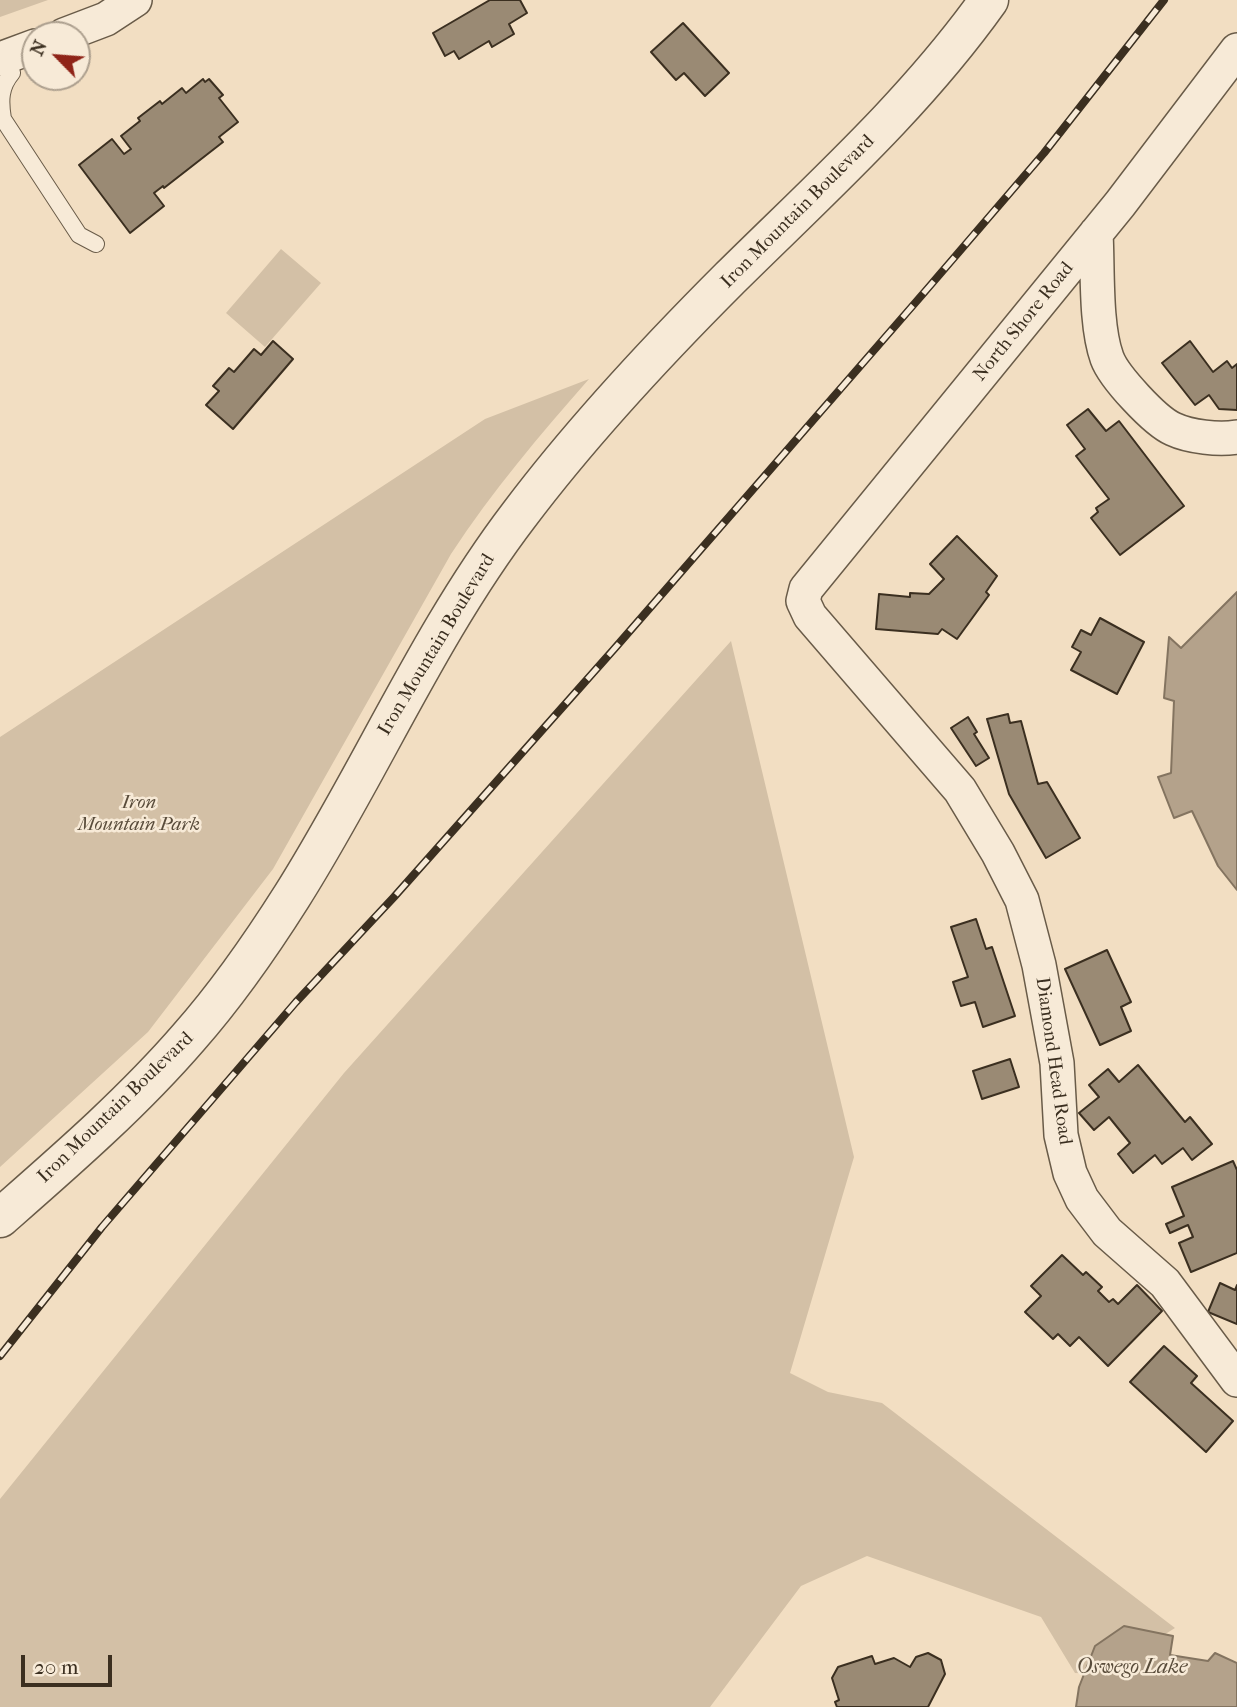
<!DOCTYPE html>
<html>
<head>
<meta charset="utf-8">
<style>
  body { margin:0 }
  #map { position:relative; width:1237px; height:1707px; overflow:hidden; background:#f2dec2; font-family:"IM FELL French Canon",serif }
  canvas { display:block }
  .north { position:absolute; left:21px; top:21px; width:70px; height:70px; box-sizing:border-box; background:#f7ead7; border:2px solid #ac9f8e; border-radius:50%; rotate:295deg; font-size:19px; font-weight:700; line-height:28px; text-align:center; color:#3b2f20 }
  .north::after { content:''; display:block; margin:auto; width:24px; height:32px; background:#8f2418; clip-path:polygon(50% 0,100% 100%,50% 72%,0 100%) }
  .scale { position:absolute; left:21px; top:1655px; width:91px; height:32px; box-sizing:border-box; border:4px solid #3b2f20; border-top:0; padding-left:9px; font-size:21px; line-height:24px; white-space:nowrap; color:#3b2f20; -webkit-text-stroke:5px #f7ead7; paint-order:stroke }
</style>
</head>
<body>
<div id="map">
<canvas width="1237" height="1707"></canvas>
<div class="north">N</div>
<div class="scale">20 m</div>
</div>
<script>
const ctx = document.querySelector('canvas').getContext('2d');
ctx.lineJoin = 'round';
function fillPath(path, color) {
  ctx.fillStyle = color;
  ctx.fill(path, 'evenodd');
}
function trace(path, color, width, dash) {
  ctx.strokeStyle = color;
  ctx.lineWidth = width;
  ctx.lineCap = dash ? 'butt' : 'round';
  ctx.setLineDash(dash || []);
  ctx.stroke(path);
}
function write(font, color, halo, rows, align = 'center') {
  ctx.font = font + ' "IM FELL French Canon",serif';
  ctx.lineWidth = 5;
  ctx.setLineDash([]);
  ctx.textBaseline = 'middle';
  ctx.strokeStyle = halo;
  ctx.fillStyle = color;
  for (const [text, x, y, turn = 0] of rows) {
    ctx.save();
    ctx.translate(x, y);
    ctx.rotate((+turn || 0) * Math.PI / 180);
    ctx.textAlign = isNaN(turn) ? turn : align;
    if (halo) ctx.strokeText(text, 0, 0);
    ctx.fillText(text, 0, 0);
    ctx.restore();
  }
}
fillPath(new Path2D(`
  M0 0H48L0 17Z
  M281 249 321 283 265 347 226 313Z
  M589 379C540 435 492 491 451 554L273 869 148 1032 0 1167V737L485 419Z
  M731 641 854 1157 790 1373 828 1392 882 1403 1175 1628 1101 1674 1075 1673 1041 1617 867 1556 801 1586 710 1707H0V1499L344 1073Z`), '#d3c0a6');
const water = new Path2D(`
  M1237 592V890L1218 866 1192 811 1174 818 1158 777 1171 773 1174 701 1164 698 1169 637 1181 648Z
  M1124 1626 1173 1636 1170 1655 1208 1661 1215 1653 1237 1663V1707H1076L1079 1687 1095 1646Z`);
fillPath(water, '#b4a28b');
trace(water, '#847460', 2);
const building = new Path2D(`
  M490 0H520L527 13 509 24 514 34 492 47 489 41 459 59 454 51 445 56 433 33Z
  M683 23 729 73 705 96 684 73 676 80 651 52Z
  M203 79 205 82 209 79 223 95 219 98 238 122 219 137 223 142 164 188 163 186 154 193 164 206 130 233 79 165 112 139 124 154 131 149 121 136 140 121 138 118 160 101 162 104 182 88 186 93Z
  M273 341 293 359 233 429 206 405 219 391 213 386 229 368 234 372 254 349 261 355Z
  M1190 341 1213 372 1227 361 1232 368 1237 364V410L1219 409 1209 395 1195 405 1162 363Z
  M1088 409 1106 431 1119 421 1184 506 1120 555 1091 518 1098 512 1096 508 1109 499 1076 456 1085 449 1067 425Z
  M957 536 997 576 986 592 989 595 957 639 942 629 938 634 876 629 879 594 910 597V593L929 594 944 579 930 564Z
  M1100 618 1144 642 1117 694 1071 670 1081 652 1072 647 1081 630 1091 635Z
  M1008 714 1010 723 1021 721 1038 784 1047 782 1080 838 1046 858 1009 794 987 719Z
  M968 717 977 732 974 734 989 758 976 766 951 728Z
  M976 919 986 949 992 947 1015 1016 983 1027 975 1002 961 1006 953 982 968 977 951 927Z
  M1107 950 1131 1002 1121 1007 1131 1031 1100 1045 1065 969Z
  M1010 1059 1019 1087 982 1099 973 1071Z
  M1138 1065 1185 1122 1190 1117 1212 1144 1192 1160 1183 1148 1162 1164 1155 1155 1133 1173 1118 1154 1130 1143 1109 1117 1094 1130 1079 1113 1099 1097 1089 1085 1108 1069 1119 1082Z
  M1233 1161 1237 1170V1253L1191 1272 1179 1243 1193 1237 1188 1225 1170 1233 1166 1224 1184 1216 1172 1187Z
  M1062 1255 1083 1275 1086 1272 1102 1287 1098 1291 1109 1302 1113 1299 1118 1304 1137 1285 1162 1311 1108 1366 1079 1337 1070 1346 1058 1334 1053 1339 1025 1312 1041 1296 1031 1286Z
  M1220 1283 1235 1290 1237 1285V1324L1208 1312Z
  M1164 1346 1197 1376 1191 1383 1233 1421 1206 1452 1130 1382Z
  M928 1653 941 1660 945 1674 928 1707H837L835 1702 839 1700 832 1678 838 1667 872 1656 875 1664 894 1658 910 1667 916 1657Z`);
fillPath(building, '#9a8a74');
trace(building, '#3b2f20', 2);
const service = new Path2D(`
  M8 56 12 73C0 87 0 101 3 119L79 235 96 244`);
const minor = new Path2D(`
  M64 35 106 19 135 0
  M1237 50 1120 204 806 589 803 601 810 616 960 790 998 853 1022 900 1039 965 1057 1063 1061 1135 1070 1173 1082 1199 1107 1232 1165 1283 1237 1380
  M0 59 35 46
  M1096 233C1098 269 1095 325 1107 358 1114 377 1155 421 1173 429 1190 437 1219 440 1237 437`);
const tertiary = new Path2D(`
  M0 1218C65 1161 132 1103 189 1037 227 994 261 945 292 896 371 771 429 633 519 515 583 430 655 353 730 278 820 189 915 104 989 0`);
trace(service, '#695b48', 18);
trace(minor, '#695b48', 36);
trace(tertiary, '#695b48', 41);
trace(service, '#f7ead7', 16);
trace(minor, '#f7ead7', 33);
trace(tertiary, '#f7ead7', 38);
const rail = new Path2D(`
  M0 1356 102 1227 296 1002 394 897 615 648 922 295 1044 153 1164 0`);
trace(rail, '#3b2f20', 8);
trace(rail, '#f7ead7', 5, [16]);
write('19px', '#3b2f20', '#f7ead7', [
  ["Iron Mountain Boulevard",798,212,-45],
  ["North Shore Road",1024,322,-51],
  ["Iron Mountain Boulevard",437,645,-59],
  ["Diamond Head Road",1053,1061,82],
  ["Iron Mountain Boulevard",116,1108,-44]
]);
write('italic 19px', '#594c3b', '#f7ead7', [
  ["Iron",139,803],
  ["Mountain Park",139,825]
]);
write('italic 21px', '#594c3b', '#f7ead7', [
  ["Oswego Lake",1132,1668]
]);
</script>
</body>
</html>
